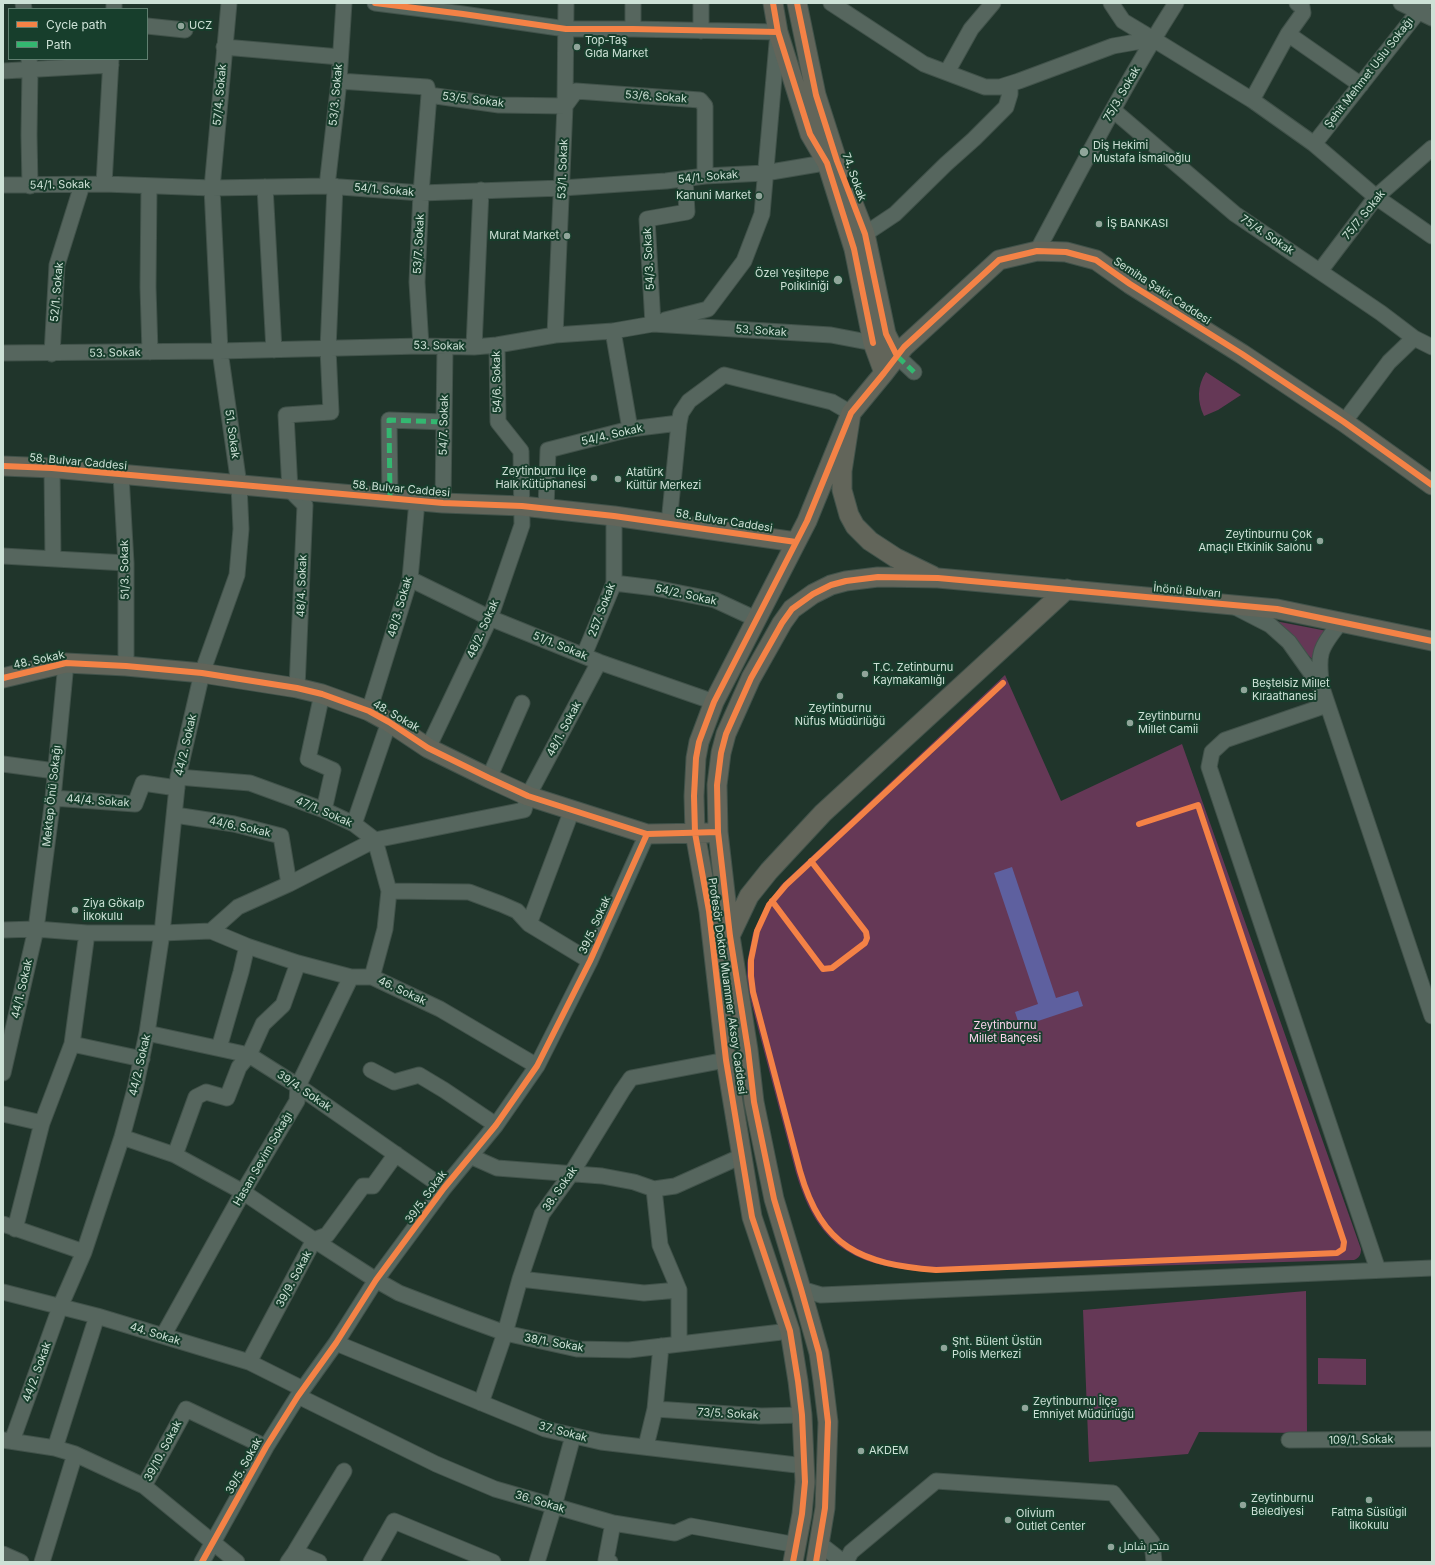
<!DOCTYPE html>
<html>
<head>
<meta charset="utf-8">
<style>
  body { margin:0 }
  #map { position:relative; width:1435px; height:1565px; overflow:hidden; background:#20352b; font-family:Inter,sans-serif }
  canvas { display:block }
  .frame { position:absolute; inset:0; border:4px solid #cde1d6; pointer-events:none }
  .legend { position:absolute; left:8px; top:8px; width:140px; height:52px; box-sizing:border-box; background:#173e2c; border:1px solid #607f70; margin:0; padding:5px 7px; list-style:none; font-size:12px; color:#cde1d6 }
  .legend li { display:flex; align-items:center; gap:8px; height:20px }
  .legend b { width:20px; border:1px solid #607f70 }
</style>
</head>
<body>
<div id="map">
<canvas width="1435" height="1565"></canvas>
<div class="frame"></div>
<ul class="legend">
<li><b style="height:5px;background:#f48246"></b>Cycle path</li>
<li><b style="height:5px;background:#33b770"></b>Path</li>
</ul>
</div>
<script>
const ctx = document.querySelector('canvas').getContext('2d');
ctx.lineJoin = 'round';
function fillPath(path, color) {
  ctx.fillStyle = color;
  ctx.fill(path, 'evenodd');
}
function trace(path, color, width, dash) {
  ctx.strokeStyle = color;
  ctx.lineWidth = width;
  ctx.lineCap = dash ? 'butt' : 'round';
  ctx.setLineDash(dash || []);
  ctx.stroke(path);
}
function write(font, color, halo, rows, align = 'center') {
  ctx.font = font + ' Inter,Cairo,sans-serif';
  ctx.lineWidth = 4;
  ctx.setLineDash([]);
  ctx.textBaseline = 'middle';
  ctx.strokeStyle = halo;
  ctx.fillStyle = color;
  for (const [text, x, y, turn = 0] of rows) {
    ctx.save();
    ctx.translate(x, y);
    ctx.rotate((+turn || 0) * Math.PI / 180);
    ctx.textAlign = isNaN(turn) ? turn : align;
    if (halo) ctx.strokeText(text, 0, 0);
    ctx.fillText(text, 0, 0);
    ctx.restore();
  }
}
fillPath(new Path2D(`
  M1206 372 1241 395 1218 410 1204 416C1197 401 1197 386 1206 372Z
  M1275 621 1327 631 1315 662Z
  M1005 675 1061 801 1182 744 1361 1249C1361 1255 1359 1258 1354 1260L933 1272C857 1267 819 1250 796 1173L749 994 747 979V963L753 933 765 908 781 885Z
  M1306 1291 1307 1433 1199 1432 1188 1454 1089 1462 1083 1310Z
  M1318 1358 1366 1359V1385L1318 1384Z`), '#653856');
fillPath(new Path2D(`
  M1012 867 1056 998 1078 991 1083 1006 1020 1027 1015 1012 1038 1004 994 873Z`), '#5e609f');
const minor = new Path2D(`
  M23 3 24 9
  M375 3 463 14 566 29H633L778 32 762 214 744 261 708 309 665 320
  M633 3V29
  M701 3V31
  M831 3 924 64 985 87H1000L1019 81 1113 46 1153 39 1252 100 1314 144 1376 197 1432 236
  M1111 3 1123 21 1153 39
  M1401 3 1432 18
  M114 9V3
  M147 26 185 30
  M1288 34 1361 85
  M224 47 340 57
  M29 59 30 70 29 135 30 186
  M3 71 111 65
  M947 72 971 29 993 3
  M339 81 427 87 429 95 499 105 565 106 576 91 700 100 705 106V176
  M1252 100 1288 34 1303 13 1302 7 1297 3
  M1113 110 1235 214 1381 313 1414 338 1432 347
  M1314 144 1425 3
  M104 184 111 59
  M3 185 104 184 212 188 327 186 421 193 562 188 666 181 705 176 765 173 836 161
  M149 186 148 287 150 352
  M327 186 339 81 344 3
  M265 187 274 350
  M865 234 895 214 946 164 974 139 1006 107 1010 94V84
  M1037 251C1082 167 1125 83 1176 3
  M1320 271 1376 197 1432 148
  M653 324 647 219 687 212 685 179
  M613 331 630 429
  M555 335 565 106 566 3
  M421 346 417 282 421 193 429 95
  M474 347 481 190
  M3 353 220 351 421 346 474 347 497 345 555 335 613 331 653 324 831 335 873 343
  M52 354 57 265 82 185
  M897 356 914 372
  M1344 422 1389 362 1414 338
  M52 468 53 559
  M121 475 126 563V666
  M390 498 389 420 444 422
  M443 503 445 347
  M546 509 548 450 630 429 679 423 681 413 689 401 724 375 832 402 851 413
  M669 523 679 423
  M3 556 126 563
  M410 579 490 618 599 662 714 702
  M614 583 655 588 715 600 756 619
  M1235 607 1270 625 1289 642 1321 687
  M1341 622C1319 649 1317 654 1322 688L1432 1016
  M584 655 614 583V516
  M297 688 305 505 290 490 286 415 331 412 328 349 335 186
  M322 694 308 759 333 770 324 810
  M1327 705 1225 740 1212 752 1209 767 1378 1270
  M369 711 410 579 417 501
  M428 748 490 618 522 525 521 451 498 422 497 345
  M3 764 55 771
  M178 777 250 783 324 810 354 824 375 840 389 891 385 929 372 977
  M489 778 522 703
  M53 798 135 804 143 783 177 788
  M175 815 234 824 281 836 289 884
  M354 824 389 722
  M389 891 469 892 501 904 517 911 529 924 590 961
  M529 924 572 810
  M3 930 36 929 87 933H162L211 931 238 907 289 884 375 840 524 810 528 796 599 662
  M211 931 247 946 298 963 351 977H372L440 1009 537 1066
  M147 1033 249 1055 298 1086 444 1188
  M72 1044 142 1059
  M219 1048 241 972 247 946
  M371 1070 394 1082 419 1075 444 1090 496 1125
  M3 1073 36 929 53 798 66 663
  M3 1114 42 1123
  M122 1137 175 1155 243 1192 314 1240 376 1280 399 1293 464 1318 505 1333 577 1349 629 1350 790 1331
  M175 1155 196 1097 206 1092 227 1098 239 1067 249 1055 263 1024 283 1005 298 963
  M470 1156 497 1168 602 1176 634 1182 654 1189 675 1186 742 1156
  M654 1189 660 1245 679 1290V1343
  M3 1224 84 1252
  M15 1229 42 1123 72 1044 87 933
  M520 1279 644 1293 679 1290
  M801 1289 821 1295 1432 1268
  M3 1292 97 1316 249 1362 303 1389
  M163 1336 243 1192 297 1101 298 1086 351 977
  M336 1343 545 1429 601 1442 805 1466
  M249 1362 314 1240 327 1235 363 1186H373L396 1154
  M298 1396 436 1464 495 1489 613 1523 675 1533 691 1526 797 1545
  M481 1403 505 1333 520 1279 542 1214 571 1174 622 1091 631 1078 726 1060
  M655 1409 761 1416 802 1415
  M3 1440 55 1448 75 1454 144 1486 237 1562
  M1289 1440 1432 1439
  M12 1441 60 1307 84 1252 122 1137 135 1089 147 1033 162 933 178 777 202 673 237 575 241 529 239 485 220 351 212 188 229 3
  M646 1446 655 1409 661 1346
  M55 1448 97 1316
  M144 1486 186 1409 266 1447
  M820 1544 843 1562
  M295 1552 319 1562
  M3 1554 21 1562
  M42 1562 75 1454
  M202 1562 266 1447 298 1396 336 1343 376 1280 444 1188 496 1125 537 1066 590 961 647 834
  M288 1562 295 1552 344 1471
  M371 1562 394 1521 493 1562
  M537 1562 554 1506 573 1436
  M610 1562 606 1560 613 1523
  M846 1562 851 1552 936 1481 1113 1493 1152 1542 1154 1562`);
const major = new Path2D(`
  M773 3 778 32 810 134 827 163 854 249 873 343 884 373
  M797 3 816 95 840 170
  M851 198 865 234 886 334 897 356
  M3 466 52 468 443 503 522 506 614 516 796 542
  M933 576 896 558 870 541 855 526 849 515 842 490V471L851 413 884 373 904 347 999 260 1037 251 1066 252 1096 260 1130 284 1242 354 1344 422 1432 485
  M3 678 66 663 126 666 202 673 297 688 322 694 369 711 389 722 428 748 489 778 528 796 647 834 707 833
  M730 936 749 896 769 871 823 813 1067 589
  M793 1562 802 1514 805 1482 802 1415 798 1381 790 1331 752 1217 726 1060 709 911 695 833 694 796 696 758 699 742 714 702 807 521 851 413
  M816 1562 825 1508 828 1422 823 1381 819 1353 801 1289 774 1199 754 1102 748 1050 730 936 718 832 717 785 721 753 726 734 751 678 782 623 792 609 813 594 831 585 846 581 878 577 938 578 1277 609 1432 641`);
trace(minor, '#41524a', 17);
trace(major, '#41524a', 21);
trace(minor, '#56665e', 15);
trace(major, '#62655a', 19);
trace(new Path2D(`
  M897 356 914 372
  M390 498 389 420 444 422`), '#33b770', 5, [10, 5]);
trace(new Path2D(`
  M375 3 463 14 566 29H633L778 32
  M773 3 778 32 810 134 827 163 854 249 873 343
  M797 3 816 95 837 161 865 234 886 334 897 356
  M3 466 52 468 443 503 522 506 614 516 796 542
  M3 678 66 663 126 666 202 673 297 688 322 694 369 711 389 722 428 748 489 778 528 796 647 834 718 832
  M1003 683 786 885 769 905 757 931 751 960V976L753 992 800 1171C822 1248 861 1264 936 1270L1337 1253 1343 1249 1344 1242 1198 805 1139 824
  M772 901 823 969 832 968 865 943 867 938 866 932 811 861
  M202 1562 266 1447 298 1396 336 1343 376 1280 444 1188 496 1125 537 1066 590 961 647 834
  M793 1562 802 1514 805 1482 802 1415 798 1381 790 1331 752 1217 726 1060 709 911 695 833 694 796 696 758 699 742 714 702 807 521 851 413 884 373 904 347 999 260 1037 251 1066 252 1096 260 1130 284 1242 354 1344 422 1432 485
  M816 1562 825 1508 828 1422 823 1381 819 1353 801 1289 774 1199 754 1102 748 1050 730 936 718 832 717 785 721 753 726 734 751 678 782 623 792 609 813 594 831 585 846 581 878 577 938 578 1277 609 1432 641`), '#f48246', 6);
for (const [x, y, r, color] of [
  [181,26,4,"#90a59a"],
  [577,47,4,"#90a59a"],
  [1084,152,5,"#90a59a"],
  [759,196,4,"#90a59a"],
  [1099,224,4,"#90a59a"],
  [567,236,4,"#90a59a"],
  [838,280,5,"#90a59a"],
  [594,478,4,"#90a59a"],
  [618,479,4,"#90a59a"],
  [1320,541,4,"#90a59a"],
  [865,674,4,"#90a59a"],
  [1244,690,4,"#90a59a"],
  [840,696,4,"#90a59a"],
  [1130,723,4,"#90a59a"],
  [75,910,4,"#90a59a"],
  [944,1348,4,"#90a59a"],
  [1025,1408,4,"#90a59a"],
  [861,1451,4,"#90a59a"],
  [1369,1500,4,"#90a59a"],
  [1243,1505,4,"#90a59a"],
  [1008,1520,4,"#90a59a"],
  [1111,1547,4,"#90a59a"]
]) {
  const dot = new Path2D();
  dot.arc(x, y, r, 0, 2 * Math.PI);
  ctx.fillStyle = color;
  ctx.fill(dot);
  trace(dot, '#173e2c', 1.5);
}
write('11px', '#cde1d6', '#173e2c', [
  ["UCZ",189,26],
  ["Top-Taş",585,41],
  ["Gıda Market",585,54],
  ["Diş Hekimi",1093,146],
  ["Mustafa İsmailoğlu",1093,159],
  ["Kanuni Market",751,196,"right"],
  ["İŞ BANKASI",1107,224],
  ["Murat Market",559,236,"right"],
  ["Özel Yeşiltepe",829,274,"right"],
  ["Polikliniği",829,287,"right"],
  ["Zeytinburnu İlçe",586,472,"right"],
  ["Halk Kütüphanesi",586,485,"right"],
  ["Atatürk",626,473],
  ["Kültür Merkezi",626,486],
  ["Zeytinburnu Çok",1312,535,"right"],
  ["Amaçlı Etkinlik Salonu",1312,548,"right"],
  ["T.C. Zetinburnu",873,668],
  ["Kaymakamlığı",873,681],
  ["Beştelsiz Millet",1252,684],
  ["Kıraathanesi",1252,697],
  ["Zeytinburnu",840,709,"center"],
  ["Nüfus Müdürlüğü",840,722,"center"],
  ["Zeytinburnu",1138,717],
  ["Millet Camii",1138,730],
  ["Ziya Gökalp",83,904],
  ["İlkokulu",83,917],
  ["Şht. Bülent Üstün",952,1342],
  ["Polis Merkezi",952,1355],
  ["Zeytinburnu İlçe",1033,1402],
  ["Emniyet Müdürlüğü",1033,1415],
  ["AKDEM",869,1451],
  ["Zeytinburnu",1251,1499],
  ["Belediyesi",1251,1512],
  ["Fatma Süslügil",1369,1513,"center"],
  ["İlkokulu",1369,1526,"center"],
  ["Olivium",1016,1514],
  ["Outlet Center",1016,1527],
  ["متجر شامل",1119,1547]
], 'left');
write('11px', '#cde1d6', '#173e2c', [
  ["Şehit Mehmet Uslu Sokağı",1369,73,-52],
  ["75/3. Sokak",1122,94,-60],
  ["57/4. Sokak",220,95,-85],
  ["53/3. Sokak",336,95,-85],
  ["53/6. Sokak",656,97,4],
  ["53/5. Sokak",473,100,7],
  ["53/1. Sokak",563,169,-88],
  ["54/1. Sokak",708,177,-5],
  ["74. Sokak",854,177,70],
  ["54/1. Sokak",60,185,-1],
  ["54/1. Sokak",384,190,5],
  ["75/7. Sokak",1364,215,-51],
  ["75/4. Sokak",1267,235,34],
  ["53/7. Sokak",419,244,-87],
  ["54/3. Sokak",649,259,-93],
  ["Semiha Şakir Caddesi",1162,291,33],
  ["52/1. Sokak",57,292,-85],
  ["53. Sokak",761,331,4],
  ["53. Sokak",439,346,1],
  ["53. Sokak",115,353,-1],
  ["54/6. Sokak",497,382,-91],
  ["54/7. Sokak",444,425,-89],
  ["51. Sokak",232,434,82],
  ["54/4. Sokak",612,435,-13],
  ["58. Bulvar Caddesi",78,462,5],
  ["58. Bulvar Caddesi",401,489,5],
  ["58. Bulvar Caddesi",724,521,9],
  ["51/3. Sokak",125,570,-91],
  ["48/4. Sokak",302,586,-88],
  ["İnönü Bulvarı",1187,591,5],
  ["54/2. Sokak",686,595,12],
  ["48/3. Sokak",400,607,-74],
  ["257. Sokak",602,610,-69],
  ["48/2. Sokak",483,629,-66],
  ["51/1. Sokak",560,646,22],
  ["48. Sokak",39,660,-12],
  ["48. Sokak",396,716,30],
  ["48/1. Sokak",564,729,-62],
  ["44/2. Sokak",186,745,-77],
  ["Mektep Önü Sokağı",52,796,-84],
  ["44/4. Sokak",98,801,4],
  ["47/1. Sokak",324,812,23],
  ["44/6. Sokak",240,827,12],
  ["39/5. Sokak",595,925,-66],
  ["Profesör Doktor Muammer Aksoy Caddesi",727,986,82],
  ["44/1. Sokak",22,989,-77],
  ["46. Sokak",402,991,25],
  ["44/2. Sokak",140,1065,-77],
  ["39/4. Sokak",304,1091,34],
  ["Hasan Sevim Sokağı",263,1159,-60],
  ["38. Sokak",560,1189,-55],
  ["39/5. Sokak",426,1197,-54],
  ["39/9. Sokak",294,1279,-62],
  ["44. Sokak",155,1334,17],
  ["38/1. Sokak",554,1343,10],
  ["44/2. Sokak",37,1372,-70],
  ["73/5. Sokak",728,1414,3],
  ["37. Sokak",563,1432,15],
  ["109/1. Sokak",1361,1440,-1],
  ["39/10. Sokak",163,1451,-62],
  ["39/5. Sokak",244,1466,-61],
  ["36. Sokak",540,1502,17]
]);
write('11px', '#fdd4ec', '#173e2c', [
  ["Zeytinburnu",1005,1026],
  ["Millet Bahçesi",1005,1039]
]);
</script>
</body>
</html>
